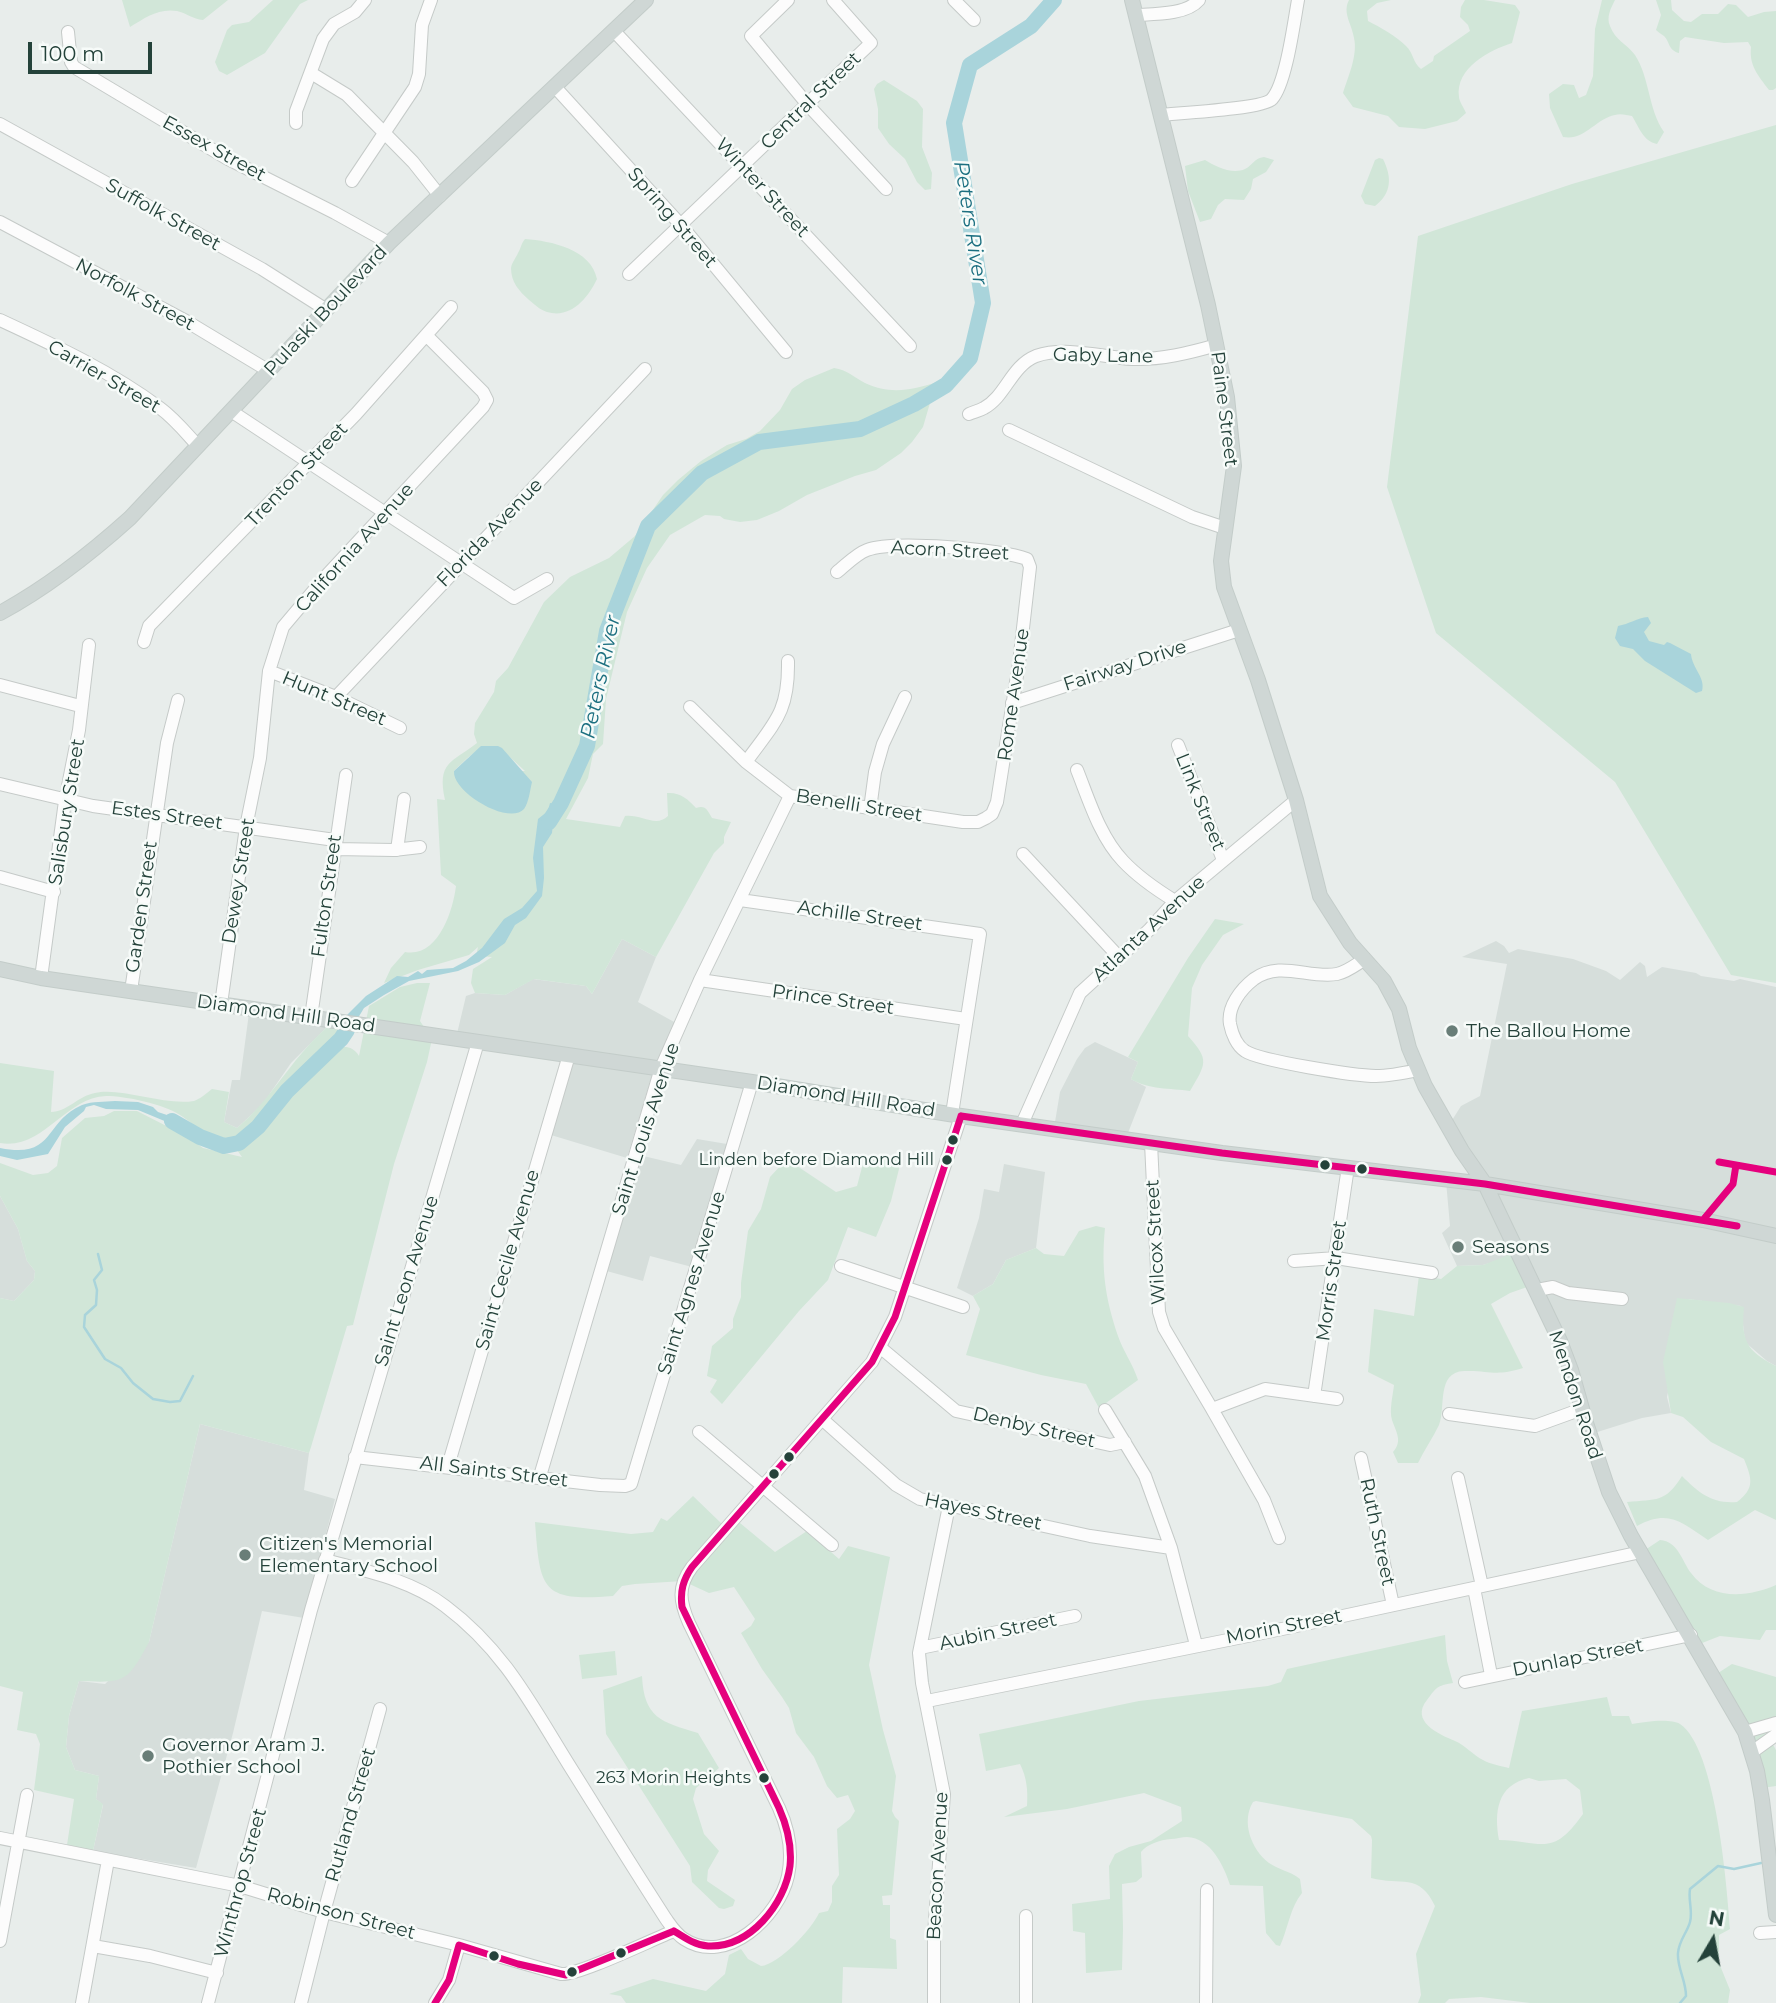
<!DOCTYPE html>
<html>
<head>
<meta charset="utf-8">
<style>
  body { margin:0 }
  #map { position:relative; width:1776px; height:2003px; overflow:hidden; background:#e8edeb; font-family:Montserrat,sans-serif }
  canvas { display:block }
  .north { position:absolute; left:1678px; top:1905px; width:70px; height:70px; -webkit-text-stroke:5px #f7fbf9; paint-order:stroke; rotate:10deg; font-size:19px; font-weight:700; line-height:28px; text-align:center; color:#24423a }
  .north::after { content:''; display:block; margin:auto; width:24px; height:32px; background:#24423a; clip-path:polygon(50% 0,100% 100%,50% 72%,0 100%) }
  .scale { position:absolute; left:28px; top:42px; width:124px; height:32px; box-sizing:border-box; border:4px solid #24423a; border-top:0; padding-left:9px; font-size:21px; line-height:24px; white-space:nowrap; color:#24423a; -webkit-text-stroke:5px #f7fbf9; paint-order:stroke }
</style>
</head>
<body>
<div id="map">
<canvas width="1776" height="2003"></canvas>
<div class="north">N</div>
<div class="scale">100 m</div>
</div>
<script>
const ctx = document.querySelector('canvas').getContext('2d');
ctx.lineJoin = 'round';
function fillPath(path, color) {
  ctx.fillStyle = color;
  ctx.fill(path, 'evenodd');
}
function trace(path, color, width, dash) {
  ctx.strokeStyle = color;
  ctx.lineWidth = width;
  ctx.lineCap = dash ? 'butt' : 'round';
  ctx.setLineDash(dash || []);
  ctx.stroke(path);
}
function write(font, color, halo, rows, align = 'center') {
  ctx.font = font + ' Montserrat,sans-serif';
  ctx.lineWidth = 5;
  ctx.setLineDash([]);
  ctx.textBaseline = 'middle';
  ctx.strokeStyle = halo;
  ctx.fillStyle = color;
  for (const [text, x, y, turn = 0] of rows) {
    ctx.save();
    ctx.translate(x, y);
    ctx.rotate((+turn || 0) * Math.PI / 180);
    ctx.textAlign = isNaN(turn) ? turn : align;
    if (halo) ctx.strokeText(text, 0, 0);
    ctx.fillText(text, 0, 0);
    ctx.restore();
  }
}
fillPath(new Path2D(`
  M622 939 656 957 638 1002 676 1023 655 1065 627 1158 551 1135 575 1058 455 1042 466 996 475 993 505 995 533 979 586 986 592 994Z
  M1496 941 1504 946 1509 953 1518 949 1573 959 1606 971 1620 980 1640 962 1645 966 1647 977 1662 967 1696 973 1701 976 1734 981 1740 979 1776 987V1366L1767 1361 1745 1342 1741 1306 1687 1299 1667 1397 1671 1413 1642 1418 1591 1434 1533 1284 1500 1260 1483 1265 1457 1266 1442 1233 1450 1226 1446 1181 1481 1185 1449 1125 1461 1106 1480 1096 1507 964 1462 957Z
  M249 1013 328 1022 325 1029 291 1063 262 1105 237 1128 224 1122 232 1080H240Z
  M1095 1042 1138 1062 1131 1079 1146 1087 1126 1138 1054 1128 1060 1092 1077 1059 1085 1048Z
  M697 1139 733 1145 696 1268 650 1256 643 1281 603 1270 635 1154 681 1165Z
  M1004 1164 1045 1172 1036 1248 1006 1260 993 1284 973 1296 957 1288 979 1218 984 1189 999 1192Z
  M0 1196 18 1229 27 1261 35 1271 34 1280 14 1301 0 1298Z
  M200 1424 309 1453 304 1490 335 1499 304 1618 262 1611 233 1733 196 1868 93 1851 103 1805 96 1799 99 1776 75 1770 66 1747 69 1716 79 1681 105 1684 149 1642Z`), '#d6dedb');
fillPath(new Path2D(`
  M122 0H228L203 20C193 19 186 13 177 11 158 8 145 18 130 27Z
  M273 0H308L300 4 265 53 227 75 219 71 215 62 227 30 232 25 249 22Z
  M1349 0H1391L1377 3 1367 11 1368 21C1380 27 1396 36 1406 46 1413 52 1413 63 1421 69L1433 61 1434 56 1470 31 1468 25 1460 17 1461 7 1465 0H1484L1515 5 1520 12 1512 43C1490 50 1455 68 1459 97 1459 101 1464 108 1466 113L1457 121 1425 129 1399 127 1388 116 1353 107 1343 93C1348 77 1358 55 1354 38 1352 24 1342 13 1349 0Z
  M1602 0H1615C1611 8 1606 17 1610 26 1615 40 1627 44 1635 55 1650 78 1648 109 1664 132L1657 144C1643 141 1639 127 1632 116 1627 115 1620 113 1615 115 1595 119 1585 141 1563 137L1550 108 1549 94 1563 84 1574 85 1579 98 1586 95 1593 76 1595 29Z
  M1656 0H1671L1672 10 1684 21 1691 22 1702 14H1718L1728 4 1736 5 1748 17 1764 12 1776 11V88L1773 90H1769C1758 75 1749 66 1751 47L1748 42 1724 43 1685 37 1680 41 1679 53C1668 50 1670 42 1664 36 1661 34 1658 32 1656 30L1661 15Z
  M884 80 917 101 923 109 922 147 932 173 931 189 925 190 917 182 905 159 889 144 878 128V109L874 89 877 84Z
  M1776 125V983L1731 975 1615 782 1436 633 1387 487 1418 236 1572 184Z
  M1264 157 1274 160 1266 172 1253 179 1251 189 1244 200 1225 199 1218 205 1211 219 1200 222 1188 191 1185 166 1205 160C1215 166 1232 175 1245 169 1253 165 1254 158 1264 157Z
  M1379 158 1383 159C1392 177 1392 193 1375 206L1365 204 1361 196 1375 160Z
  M525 239C551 241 591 249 597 279 588 298 571 319 547 312 540 310 534 304 529 300 519 291 511 282 511 268 512 262 516 258 518 253 521 248 521 244 525 239Z
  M834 368C847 370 854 377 865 383 890 395 913 390 937 382L942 384V386L930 403 923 427 912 442 901 453 876 470 855 476 807 495 779 511 757 520 740 522 724 519 720 516 705 515 670 535 647 568 627 612 606 699 603 744 593 754 588 778 566 819 620 827 625 816C641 814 656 828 668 816L667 793C680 792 688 799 696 808 706 805 707 810 712 818L731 822 724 837V843L714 853 656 957 622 939 592 994 586 986 534 979 505 995 475 993 471 983 473 969 492 957 476 956 478 947 469 955 418 970 384 983 391 968 405 952C438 958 453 911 456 886L441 875 437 799 445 800C437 762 451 763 477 743L474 734 475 723 494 692 496 681 508 668 544 602 570 577 609 558 635 536 663 495 678 480 701 461 727 445 746 439 760 431 780 410 792 389 805 380ZM492 746 502 750 525 771H454C467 759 474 749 492 746Z
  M1215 919 1244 924 1223 935 1202 965 1192 988 1188 1036C1210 1060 1206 1064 1190 1091 1170 1088 1149 1090 1131 1079L1138 1062 1128 1057 1188 958Z
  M417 983H430L420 1021 432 1039 427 1062 394 1164 353 1325 347 1326 311 1447 309 1453 200 1424 149 1642C127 1683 125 1683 79 1681L69 1716 66 1747 75 1770 99 1776 96 1799 103 1804 93 1851 67 1845 74 1799 34 1790 40 1744 36 1734 17 1730 23 1692 0 1686V1298L14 1301 34 1280 35 1271 27 1261 18 1229 0 1196V1163L33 1175 48 1173 57 1166 62 1138 85 1118 104 1116 114 1111H137L188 1137 203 1148 242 1157 237 1150 236 1140C211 1145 199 1127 180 1115 164 1104 125 1096 106 1096 64 1098 44 1150 0 1143V1063L54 1071 51 1112C67 1112 78 1096 95 1093 121 1087 164 1106 194 1101 200 1099 207 1093 212 1089L229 1092 224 1122 237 1128C271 1100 291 1059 325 1029L328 1022 340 1028 327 1051C340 1047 351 1043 359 1056L369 1006 400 987Z
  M865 1156 901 1161 891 1201 876 1237 848 1227 828 1280 799 1311 722 1404 710 1392 717 1380 707 1376 712 1346 733 1328V1319L741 1297V1283L748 1231 761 1209 770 1177 782 1164H794L836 1192 857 1186Z
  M1096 1226 1105 1228C1101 1268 1105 1298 1118 1336 1123 1351 1133 1364 1138 1380L1099 1408 1086 1384 1041 1375 966 1355 980 1309 973 1296 993 1284 1006 1260 1036 1248 1044 1254 1064 1256 1079 1231Z
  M1516 1252 1530 1286 1510 1293 1491 1304 1523 1368C1494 1377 1490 1370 1464 1371 1436 1372 1446 1408 1439 1425 1433 1438 1424 1450 1418 1463H1398L1393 1452C1403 1441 1396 1432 1392 1420 1389 1410 1393 1395 1394 1385L1368 1372 1374 1309 1414 1316 1419 1275 1441 1279 1457 1266 1483 1265Z
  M1677 1298 1729 1303 1744 1307C1741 1340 1746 1351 1776 1366V1520L1755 1510 1708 1540C1681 1522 1669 1509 1637 1526L1627 1502C1657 1499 1665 1503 1682 1476 1699 1493 1712 1504 1737 1502 1755 1488 1752 1479 1744 1459L1711 1442 1683 1417 1671 1413 1663 1362Z
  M693 1496 722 1524 740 1523 775 1552 807 1531 839 1559 848 1546 890 1557 869 1665 883 1730 896 1776 892 1811 895 1817 899 1821 892 1895 882 1896 883 1905H890V1938L896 1940 897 1969 843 1967 842 2003H626L621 1996 609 1994 653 1979 706 1991 725 1974 729 1955 741 1949 748 1959 761 1966C778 1965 812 1929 819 1913L828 1911 832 1902V1886L839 1875 837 1829 850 1819 855 1811 848 1795 837 1798 827 1786 814 1757 796 1733 789 1708 782 1697 762 1669 741 1633 751 1626 755 1619 734 1587 709 1593 683 1581 635 1584 622 1586 613 1596C541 1602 540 1589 535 1522L631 1534 653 1532 661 1518 667 1521Z
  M1660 1540C1678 1541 1682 1561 1691 1573 1711 1601 1749 1597 1776 1585V1630H1766L1760 1640 1720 1636 1697 1645 1642 1552Z
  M1445 1635 1447 1661 1453 1683C1436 1686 1437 1687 1427 1700 1410 1721 1438 1734 1455 1741 1465 1745 1473 1755 1483 1760 1490 1764 1501 1766 1509 1768L1522 1711 1607 1697 1612 1716H1629L1632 1724C1644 1722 1670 1718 1680 1724 1716 1748 1727 1886 1730 1929L1719 1935V1963L1730 1990 1728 2003H1530L1481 1997 1449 1999 1445 2003H1418L1421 1995 1416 1954 1435 1906C1419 1872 1401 1886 1371 1878L1372 1840 1371 1836 1352 1819 1256 1801 1253 1802C1241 1822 1251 1849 1269 1863 1279 1870 1290 1871 1300 1879L1302 1893C1290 1908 1288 1928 1280 1946L1276 1945 1266 1933 1263 1886 1230 1885C1224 1866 1211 1838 1187 1837 1182 1837 1176 1839 1171 1839 1160 1840 1147 1844 1141 1852L1142 1877 1136 1882 1122 1884 1123 1929 1122 1970 1086 1973 1085 1933 1073 1931 1072 1904 1110 1899 1109 1866 1115 1854 1129 1847 1151 1841 1182 1821 1181 1807 1144 1793 1067 1809 1004 1817 1027 1806C1028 1791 1027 1778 1020 1764L986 1771 979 1734 1139 1701 1268 1686 1281 1682 1287 1669ZM1529 1778 1539 1781 1566 1779 1580 1790 1583 1814C1552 1858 1543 1841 1499 1840 1494 1812 1497 1785 1529 1778Z
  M615 1651 617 1675 582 1679 579 1655Z
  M1732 1664 1776 1677V1737L1771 1741 1776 1750V1786L1762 1788 1715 1675Z
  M642 1676C644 1718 661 1722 698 1733L719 1768 696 1788 693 1799 704 1834 719 1851 708 1870 707 1881 735 1900 733 1906 724 1909 719 1908 692 1882 690 1866 606 1734 603 1690Z`), '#d1e6d8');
fillPath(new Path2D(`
  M1648 617 1651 623 1644 632 1649 641 1664 645 1667 642 1670 643 1691 654C1692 668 1706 678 1702 691L1696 693 1645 661 1633 649 1620 646 1615 638 1618 626C1629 624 1637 618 1648 617Z
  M481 746H498L502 748 532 782C530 790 529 802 524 809 509 826 452 792 454 771Z
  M550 803 564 806 553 822 552 833 543 847 544 878 542 896 526 918 515 925 505 943 479 962 458 971 409 981 384 995 364 1008 349 1033 347 1041 338 1052 336 1051 333 1044 347 1015 366 996 397 976 408 977 418 971 422 974 427 970 453 968 466 961 482 948 504 919 522 908 537 891 533 858 538 819 548 811Z
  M115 1101 138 1102 153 1107 158 1112 173 1117 193 1130 191 1132 138 1110 106 1109 94 1105 86 1107 84 1111 65 1127 48 1154 17 1160 0 1156V1148C56 1159 43 1122 82 1105 93 1101 104 1102 115 1101Z`), '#a9d4db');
trace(new Path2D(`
  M98 1254 102 1270 94 1280 97 1290 96 1305 85 1315 84 1327 105 1359 121 1368 133 1383 153 1399 170 1402 180 1401 193 1376
  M1680 2003 1686 1996C1686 1980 1677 1968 1678 1953 1679 1940 1687 1933 1690 1922 1693 1911 1688 1900 1690 1889L1718 1866 1734 1869 1761 1863`), '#a9d4db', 2.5);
trace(new Path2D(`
  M549 822 561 803 587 746 607 631 648 526 702 473 759 442 860 429 914 404 946 385 970 358 983 303 954 123 970 65 1031 26 1054 0
  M172 1121 200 1137 224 1146 239 1143 258 1127 287 1091 341 1039 347 1030`), '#a9d4db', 16);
const minor = new Path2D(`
  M788 0 751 36 808 105 886 189
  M954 0 974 20
  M1136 15C1154 14 1186 15 1199 0
  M614 31 910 346
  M68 32 71 62 74 67 228 159 335 213 389 243
  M311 73 347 95 413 162 440 196
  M555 87 680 224 786 352
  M1160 115C1179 113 1263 109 1272 99 1286 84 1294 22 1298 0
  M296 123V111L323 39 334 24 355 12 365 0
  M0 124 262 269 325 309
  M352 181 415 87 419 74 422 25 431 0
  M0 222 186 321 269 371
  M629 274 871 43 833 0
  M0 320C54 345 112 372 160 408 175 419 186 433 198 446
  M231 411 514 598 547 579
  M969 414C973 412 979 411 984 408 1006 396 1011 366 1036 356 1066 346 1102 357 1132 359 1161 360 1189 353 1217 345
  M1009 430 1192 517 1225 528
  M144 642 149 626 356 414 451 307
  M269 671 336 697 400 728
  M0 685 80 706
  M336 697 645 369
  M1012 703 1239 630
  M690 707 746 762 790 796 963 822H978L986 818 992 814 997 802 1019 663 1030 567 1027 559C1001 549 893 540 867 550 856 554 846 565 837 572
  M1178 745 1223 860
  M746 762C774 723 789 713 788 661
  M1077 770C1089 800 1100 837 1123 861 1138 877 1157 890 1175 901
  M0 784 93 806 335 840
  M870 809 875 772 883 744 905 697
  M334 849 394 850 420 847
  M397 850 404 799
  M1023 854 1118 956
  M0 877 54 892
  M740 900 980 934 952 1114
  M1365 959C1357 964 1347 972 1337 974 1309 979 1280 960 1254 979 1241 989 1227 1007 1230 1024 1232 1034 1237 1046 1245 1051 1260 1061 1356 1076 1376 1076 1390 1076 1404 1073 1418 1070
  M41 978 65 801 79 730 89 645
  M700 980 966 1019
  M131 991 167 743 178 700
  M221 1004 246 827 260 758 269 671 283 627 326 576 483 407 487 400 483 392 426 335
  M311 1017 346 775
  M1022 1124 1080 993 1149 930 1175 901 1296 800
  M1151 1143 1159 1312 1164 1328 1212 1409 1265 1389 1337 1399
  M1294 1261 1336 1258 1432 1273
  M841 1266 963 1307
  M1537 1290 1553 1287 1568 1293 1622 1299
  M881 1348 956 1411 1110 1445 1125 1442
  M1314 1396 1348 1167
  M1212 1409 1264 1500 1279 1538
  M1105 1410 1145 1476 1171 1548 1196 1645
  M1449 1414 1535 1426 1582 1409
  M822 1419 896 1485 920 1499 1090 1536 1171 1548
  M699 1432 832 1545
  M355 1457 600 1485 625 1486 631 1484 752 1082
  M1361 1458 1393 1605
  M448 1466 569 1055
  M540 1476 661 1068 700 980 790 796
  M1458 1478 1482 1586
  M325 1560C366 1571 411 1580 445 1606 504 1650 531 1704 569 1765 601 1816 633 1868 666 1919 671 1926 676 1934 684 1939 727 1967 779 1916 788 1876 793 1852 789 1830 779 1808L689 1623C680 1602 677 1587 692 1567L872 1362 895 1317 961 1116
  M1474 1588 1491 1675
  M920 1648 1075 1616
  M1465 1682 1691 1635
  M927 1701 1287 1628 1641 1552
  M1745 1732 1776 1723
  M1752 1752 1776 1735
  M0 1838 240 1886 324 1912 459 1945 561 1974C578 1976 653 1939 674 1931
  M1760 1933 1776 1932
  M0 1941 27 1795
  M93 1946 150 1956 217 1973
  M82 2003 108 1860
  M208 2003 311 1610 478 1042
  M301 2003 324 1912 380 1709
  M435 2003 449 1980 459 1945
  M934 2003V1934L944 1794 922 1683 919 1653 949 1506
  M1026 2003V1916
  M1206 2003 1207 1890`);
const major = new Path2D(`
  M1132 0 1208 305 1227 397 1234 466 1221 561 1224 587 1258 680 1296 800 1320 896 1350 943 1384 981 1399 1009 1409 1048 1425 1086 1462 1151 1485 1184 1560 1341 1571 1370 1586 1423 1609 1492 1631 1536 1745 1732 1757 1771 1762 1800 1776 1915
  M0 613C48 587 90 554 130 518L389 243 646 0
  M0 969 41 978 752 1082 961 1116 1222 1153 1485 1184 1703 1220 1776 1236`);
trace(minor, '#c5cac8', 14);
trace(major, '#c3ccc9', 16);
trace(minor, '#fcfcfc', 12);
trace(major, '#cfd7d5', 14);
trace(new Path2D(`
  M961 1116 1222 1153 1485 1184 1737 1226
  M1719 1162 1776 1172
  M1703 1220 1733 1184 1736 1165
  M674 1931C685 1938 695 1945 708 1946 750 1948 785 1904 790 1866 792 1846 787 1826 779 1808L682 1607C680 1591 683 1580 692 1567L872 1362 895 1317 961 1116
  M459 1945 518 1964 566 1975 674 1931
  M435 2003 449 1980 459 1945`), '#e5007d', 7);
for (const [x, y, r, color] of [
  [1452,1031,7,"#697e78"],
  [953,1140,6,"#24423a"],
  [947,1160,6,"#24423a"],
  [1325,1165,6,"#24423a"],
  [1362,1169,6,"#24423a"],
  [1458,1247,7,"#697e78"],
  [789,1457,6,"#24423a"],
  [774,1474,6,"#24423a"],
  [245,1555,7,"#697e78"],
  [148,1756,7,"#697e78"],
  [764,1778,6,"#24423a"],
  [621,1953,6,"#24423a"],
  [494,1956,6,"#24423a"],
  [572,1972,6,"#24423a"]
]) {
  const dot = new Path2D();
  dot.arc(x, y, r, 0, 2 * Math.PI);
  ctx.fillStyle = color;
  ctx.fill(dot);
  trace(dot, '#f7fbf9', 2.5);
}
write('17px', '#24423a', '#f7fbf9', [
  ["Linden before Diamond Hill",934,1160],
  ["263 Morin Heights",751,1778]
], 'right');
write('19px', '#24423a', '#f7fbf9', [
  ["Central Street",811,101,-44],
  ["Essex Street",214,149,29],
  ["Winter Street",762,188,47],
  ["Suffolk Street",163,215,29],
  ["Spring Street",672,218,49],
  ["Norfolk Street",135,295,28],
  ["Pulaski Boulevard",326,311,-47],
  ["Gaby Lane",1103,356,1],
  ["Carrier Street",104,377,30],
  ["Paine Street",1224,409,83],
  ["Trenton Street",297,475,-46],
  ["Florida Avenue",490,533,-46],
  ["California Avenue",355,548,-48],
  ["Acorn Street",950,551,3],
  ["Fairway Drive",1125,666,-18],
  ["Rome Avenue",1014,695,-82],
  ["Hunt Street",334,699,23],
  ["Link Street",1200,802,68],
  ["Benelli Street",859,806,9],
  ["Salisbury Street",67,812,-81],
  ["Estes Street",167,816,8],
  ["Dewey Street",239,881,-81],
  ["Fulton Street",327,896,-82],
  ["Garden Street",142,907,-82],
  ["Achille Street",860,916,8],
  ["Atlanta Avenue",1149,929,-43],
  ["Prince Street",833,1000,8],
  ["Diamond Hill Road",286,1014,8],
  ["Diamond Hill Road",846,1097,9],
  ["Saint Louis Avenue",646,1129,-72],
  ["Wilcox Street",1156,1242,-93],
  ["Saint Cecile Avenue",508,1260,-74],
  ["Saint Leon Avenue",407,1281,-73],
  ["Morris Street",1332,1281,-82],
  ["Saint Agnes Avenue",692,1283,-73],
  ["Mendon Road",1575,1395,72],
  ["Denby Street",1034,1428,13],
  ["All Saints Street",494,1472,7],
  ["Hayes Street",983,1512,12],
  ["Ruth Street",1377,1532,78],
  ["Morin Street",1284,1627,-11],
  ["Aubin Street",998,1632,-12],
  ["Dunlap Street",1578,1658,-11],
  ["Rutland Street",351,1815,-74],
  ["Beacon Avenue",938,1866,-87],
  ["Winthrop Street",241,1883,-75],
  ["Robinson Street",341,1914,15]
]);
write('19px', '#24423a', '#f7fbf9', [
  ["The Ballou Home",1466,1031],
  ["Seasons",1472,1247],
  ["Citizen's Memorial",259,1544],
  ["Elementary School",259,1566],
  ["Governor Aram J.",162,1745],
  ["Pothier School",162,1767]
], 'left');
write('italic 21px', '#1c6f80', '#f7fbf9', [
  ["Peters River",970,223,81],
  ["Peters River",601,677,-78]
]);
</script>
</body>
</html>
